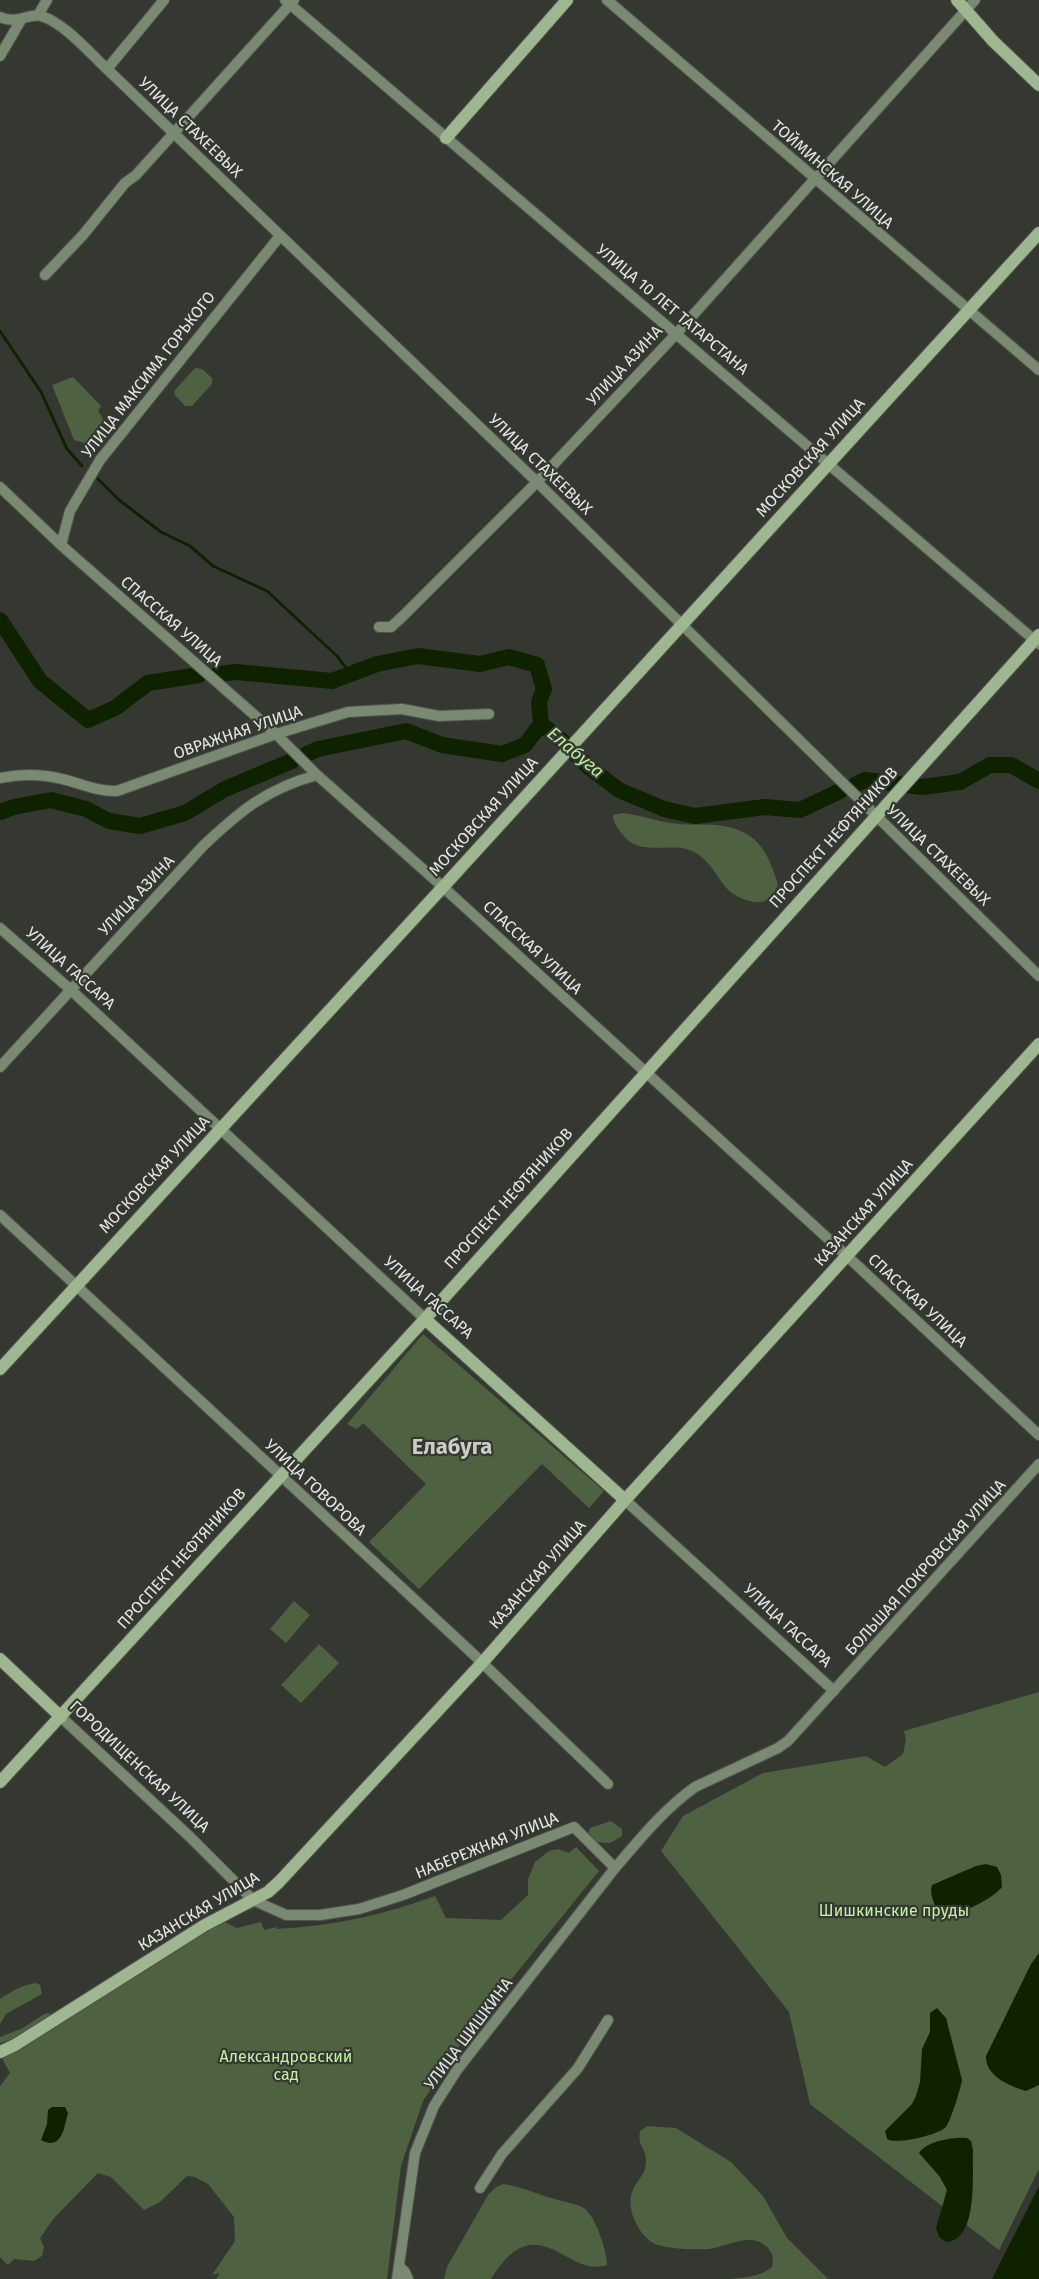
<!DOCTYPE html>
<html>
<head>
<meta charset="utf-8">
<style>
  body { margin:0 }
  canvas { display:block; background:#343831 }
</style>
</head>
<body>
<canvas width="1039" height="2279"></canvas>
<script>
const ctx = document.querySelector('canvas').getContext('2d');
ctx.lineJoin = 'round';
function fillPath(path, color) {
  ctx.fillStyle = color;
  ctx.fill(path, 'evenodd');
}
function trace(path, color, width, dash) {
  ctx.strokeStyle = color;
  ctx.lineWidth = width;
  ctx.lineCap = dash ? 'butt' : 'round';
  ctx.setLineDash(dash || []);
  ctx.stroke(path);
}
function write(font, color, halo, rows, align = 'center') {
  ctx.font = font + ' "Fira Sans",sans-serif';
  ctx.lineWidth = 4.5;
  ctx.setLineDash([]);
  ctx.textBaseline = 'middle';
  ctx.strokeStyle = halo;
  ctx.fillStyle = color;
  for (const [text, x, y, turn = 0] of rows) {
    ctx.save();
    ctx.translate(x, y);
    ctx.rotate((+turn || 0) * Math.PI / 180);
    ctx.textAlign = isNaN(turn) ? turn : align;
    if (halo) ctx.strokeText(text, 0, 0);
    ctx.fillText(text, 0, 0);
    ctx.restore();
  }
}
fillPath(new Path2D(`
  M195 368 202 369 212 378V384L192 406H185L174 394 175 390Z
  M73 377 101 406 98 411 107 425 96 446 74 440 52 385Z
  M622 813C641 815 659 822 678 824 691 825 703 824 716 825 756 829 768 850 778 885 773 896 767 904 754 902 717 895 721 868 696 853 674 839 642 859 623 835 617 828 614 824 613 815Z
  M423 1334 604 1491 589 1508 542 1464 419 1589 369 1542 426 1484 363 1423 357 1429 347 1424Z
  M294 1601 310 1615 286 1643 270 1629Z
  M319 1644 339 1663 301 1703 281 1685Z
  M1039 1692V2169L999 2250 810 2104 789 2012 661 1851 683 1816 763 1773 866 1756 885 1767 903 1754 906 1739 904 1731Z
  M611 1821 622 1829V1836L610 1843 594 1842 588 1835 590 1828Z
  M576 1847 599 1871 467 2034 423 2101 401 2166 387 2279H216L220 2273 212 2275 235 2241 234 2217 208 2184 195 2177 187 2176 160 2202 144 2210 111 2177 98 2173 54 2218 40 2238 44 2247 42 2256 34 2261 14 2259 8 2265 0 2257V2086L10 2073 1 2056 209 1927 224 1922 237 1928 261 1922 264 1930 276 1927 277 1929C333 1926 383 1915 435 1896L446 1918 501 1920 528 1895V1879L535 1862 549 1851 558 1849 569 1853Z
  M36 1983 40 1985 42 1994 6 2014 0 2024V1999C12 1991 22 1985 36 1983Z
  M46 2013 51 2014V2017L15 2038 0 2043V2037L23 2028Z
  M647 2126 676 2128 731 2162 763 2196 787 2238 828 2279H731C746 2277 760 2277 772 2267 774 2258 773 2253 766 2246 749 2232 727 2247 708 2249 696 2250 664 2249 653 2243 643 2237 635 2224 632 2213 625 2185 645 2182 646 2162 647 2148 637 2147 640 2131Z
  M503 2184C524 2187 538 2195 558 2200 567 2203 577 2203 585 2209 596 2218 607 2251 607 2265 567 2279 537 2203 491 2279H444L447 2267 488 2195 495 2188Z`), '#4e6141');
fillPath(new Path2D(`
  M986 1864 997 1867 1001 1875 1002 1887C995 1897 955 1919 943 1914 938 1912 936 1907 934 1903 932 1897 930 1891 932 1885L976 1866Z
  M1039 1953V2085L1026 2091C1010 2086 985 2076 986 2056L1031 1964Z
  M937 2008 946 2018 962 2080C961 2087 950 2124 945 2128 936 2135 897 2145 887 2139L885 2131 912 2104 916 2096 920 2082 922 2049 930 2032V2013Z
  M52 2107H65L68 2113C64 2128 62 2151 41 2140L47 2124 48 2110Z
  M967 2138 971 2141 973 2150C972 2172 979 2241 946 2242L939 2237 936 2228 947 2190 940 2177 919 2153C927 2141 953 2137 967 2138Z
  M1039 2186V2279H992Z`), '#0e2200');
trace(new Path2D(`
  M0 331 41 392 67 449 82 466
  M98 479 118 499 161 532 190 546 213 566 267 591 337 656 351 674`), '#0e2200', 3);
trace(new Path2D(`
  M0 620 40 681 88 720 115 708 148 683 199 675
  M218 674 236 672 332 681 377 664 418 656 480 664 509 657 537 665 544 689 539 702 541 724 559 738 590 768 619 790 664 809 695 816 765 807 800 810 840 791
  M307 754 318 749 406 731 442 745 502 754 525 745 541 724
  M855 785 865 780 922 787 960 782 990 765H1011L1039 781
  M0 812 14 807 51 800 86 809 109 821 140 826 185 813 225 789 292 761`), '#0e2200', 16);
const street = new Path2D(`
  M285 0 1039 644
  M607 0 1039 370
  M38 15 47 0
  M0 17C18 25 28 13 41 16 63 22 90 53 107 69L537 482 1039 976
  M0 56 21 20
  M107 69 164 0
  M45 275 83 235 125 183 136 175 294 0
  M0 487 61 545 276 734 317 775 443 887 847 1256 1039 1435
  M61 545 70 511 100 460 280 236
  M379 627H391L402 617 537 482 677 333 975 0
  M0 778C20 774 42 774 62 779 80 783 98 792 117 791L276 734 348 712 402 709 439 716 489 714
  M0 928 71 990 425 1319
  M0 1067 203 846C240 811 266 789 317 775
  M0 1215 471 1652 608 1784
  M625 1500 834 1691
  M61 1717 189 1836 253 1900 286 1915H320L359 1909 403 1895 574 1827 615 1868C640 1839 664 1809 695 1787L778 1748 788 1741 1039 1464
  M480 2188 502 2154 578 2068 608 2020
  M399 2266 405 2272 408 2279
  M397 2279 415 2153 434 2106 457 2070 615 1868`);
const secondary = new Path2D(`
  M957 0 993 41 1039 85
  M446 138 567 0
  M425 1319 625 1500
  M0 1369 443 887 1039 233
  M0 1659 61 1717
  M0 1782 425 1319 1039 635
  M0 2052 15 2045 205 1925 268 1892 279 1882 482 1663 625 1500 1039 1044`);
trace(street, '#50544d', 12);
trace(secondary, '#50544d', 14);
trace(street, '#7a8971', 10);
trace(secondary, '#9fb791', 12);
write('16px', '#e4e7e2', '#343831', [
  ["УЛИЦА СТАХЕЕВЫХ",190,128,44],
  ["ТОЙМИНСКАЯ УЛИЦА",832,175,41],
  ["УЛИЦА 10 ЛЕТ ТАТАРСТАНА",672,310,40],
  ["УЛИЦА АЗИНА",625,366,-47],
  ["УЛИЦА МАКСИМА ГОРЬКОГО",149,375,-52],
  ["МОСКОВСКАЯ УЛИЦА",811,458,-48],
  ["УЛИЦА СТАХЕЕВЫХ",540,465,44],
  ["СПАССКАЯ УЛИЦА",171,622,41],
  ["ОВРАЖНАЯ УЛИЦА",238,733,-19],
  ["МОСКОВСКАЯ УЛИЦА",484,817,-48],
  ["ПРОСПЕКТ НЕФТЯНИКОВ",834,838,-48],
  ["УЛИЦА СТАХЕЕВЫХ",938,856,44],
  ["УЛИЦА АЗИНА",137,896,-47],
  ["СПАССКАЯ УЛИЦА",532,948,43],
  ["УЛИЦА ГАССАРА",70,969,42],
  ["МОСКОВСКАЯ УЛИЦА",155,1175,-47],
  ["ПРОСПЕКТ НЕФТЯНИКОВ",509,1199,-48],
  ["КАЗАНСКАЯ УЛИЦА",864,1213,-48],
  ["УЛИЦА ГАССАРА",428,1298,42],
  ["СПАССКАЯ УЛИЦА",917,1301,43],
  ["УЛИЦА ГОВОРОВА",315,1488,43],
  ["ПРОСПЕКТ НЕФТЯНИКОВ",182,1559,-48],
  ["БОЛЬШАЯ ПОКРОВСКАЯ УЛИЦА",926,1568,-48],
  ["КАЗАНСКАЯ УЛИЦА",538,1575,-49],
  ["УЛИЦА ГАССАРА",787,1626,43],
  ["ГОРОДИЩЕНСКАЯ УЛИЦА",139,1767,43],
  ["НАБЕРЕЖНАЯ УЛИЦА",487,1846,-22],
  ["КАЗАНСКАЯ УЛИЦА",199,1912,-31],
  ["УЛИЦА ШИШКИНА",469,2034,-53]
]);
write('16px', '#c2f2a3', '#343831', [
  ["Шишкинские пруды",894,1912],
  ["Александровский",286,2058],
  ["сад",286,2076]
]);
write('italic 18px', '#bded9e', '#343831', [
  ["Елабуга",575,753,40]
]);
write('bold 22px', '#c9cfc6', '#343831', [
  ["Елабуга",452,1448]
]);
</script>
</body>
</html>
